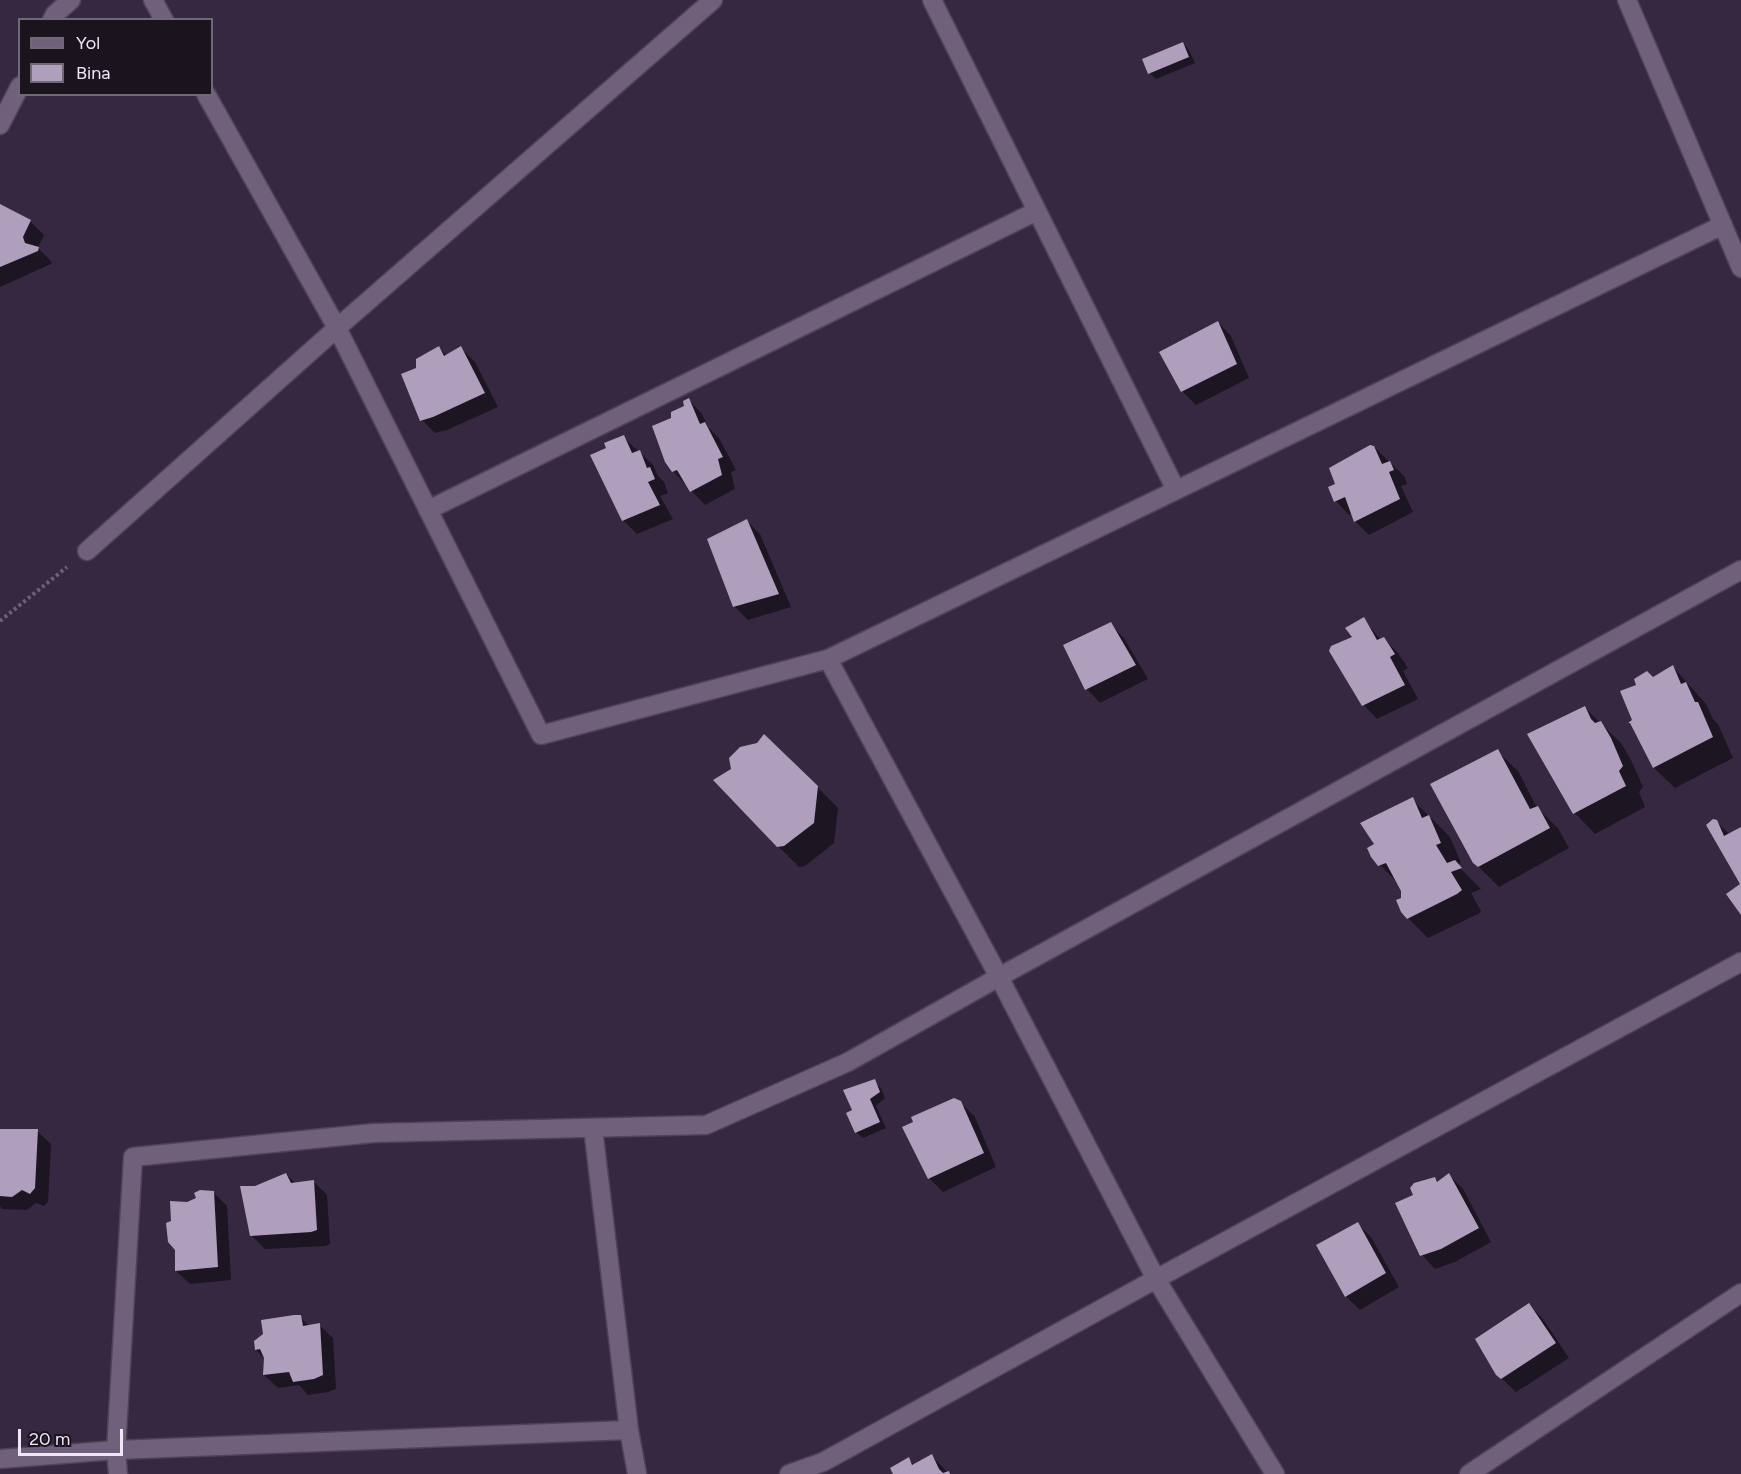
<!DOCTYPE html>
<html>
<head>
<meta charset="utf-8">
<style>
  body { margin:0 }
  #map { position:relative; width:1741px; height:1474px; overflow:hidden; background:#362840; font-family:Figtree,sans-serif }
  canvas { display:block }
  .legend { position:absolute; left:18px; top:18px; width:195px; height:78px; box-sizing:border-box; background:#1a141f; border:2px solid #6f6875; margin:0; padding:8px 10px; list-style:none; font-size:18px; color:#efe6f6 }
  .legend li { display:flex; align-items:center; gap:12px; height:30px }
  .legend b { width:30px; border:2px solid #6f6875 }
  .scale { position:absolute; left:18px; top:1429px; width:105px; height:27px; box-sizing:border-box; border:3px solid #efe6f6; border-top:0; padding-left:8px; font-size:18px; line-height:21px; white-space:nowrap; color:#efe6f6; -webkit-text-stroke:4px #1a141f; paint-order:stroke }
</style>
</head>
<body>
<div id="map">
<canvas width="1741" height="1474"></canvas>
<ul class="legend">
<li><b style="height:8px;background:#70607b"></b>Yol</li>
<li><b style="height:16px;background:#af9ebc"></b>Bina</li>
</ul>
<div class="scale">20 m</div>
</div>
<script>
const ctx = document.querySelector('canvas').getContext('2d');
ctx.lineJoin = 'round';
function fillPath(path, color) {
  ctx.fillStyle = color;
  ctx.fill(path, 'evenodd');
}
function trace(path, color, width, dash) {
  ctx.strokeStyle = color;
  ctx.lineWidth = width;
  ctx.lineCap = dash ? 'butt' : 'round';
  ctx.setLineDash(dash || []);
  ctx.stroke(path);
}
fillPath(new Path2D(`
  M1183 43 1189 50 1195 63 1156 79 1150 73Z
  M0 206 30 221 44 235 38 248 52 262 51 264 0 287Z
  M1218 322 1231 336 1249 378 1196 405 1182 391Z
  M439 348 447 356 461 348 475 362 498 407 447 430 435 433 422 420 418 369Z
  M689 400 702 414 708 427 719 438 736 470 731 472 735 489 705 505 673 471 672 419 686 407Z
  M623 437 653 465 658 476 664 482 668 493 660 496 673 519 637 534 623 520 608 449Z
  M1374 447 1404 476 1407 484 1401 486 1413 512 1369 535 1356 522 1352 513 1349 515 1336 501 1337 484Z
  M747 521 760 534 791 607 748 620 734 606Z
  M1363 619 1381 640 1384 639 1398 653 1408 668 1403 671 1418 699 1377 719 1364 705 1354 638Z
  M1110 624 1124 638 1148 679 1100 703 1087 689 1065 645Z
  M1673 667 1706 704 1713 719 1718 724 1733 758 1675 788 1654 768 1632 722 1653 679Z
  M1585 708 1621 743 1631 760 1643 787 1639 792 1645 807 1595 834 1575 813 1529 735Z
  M1497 751 1518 771 1537 808 1558 828 1569 848 1499 887 1474 862Z
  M817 787 838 808 834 843 805 866 799 867 778 846Z
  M1412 799 1450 837 1461 863 1457 865 1481 889 1471 893 1481 911 1478 914 1428 938 1408 918 1402 899 1403 891 1400 885 1380 865 1377 845Z
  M1717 822 1730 835 1741 829V883Z
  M874 1081 881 1088 885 1098 876 1106 886 1128 863 1138 856 1132 854 1111Z
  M961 1103 975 1117 996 1167 943 1192 929 1178 904 1127Z
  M0 1130 37 1131 51 1144 48 1202 44 1206 36 1203 27 1210 2 1209 0 1206Z
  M286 1174 296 1184 313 1181 327 1195 330 1244 325 1246 265 1249 251 1235 256 1187Z
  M1449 1175 1463 1189 1491 1242 1455 1262 1435 1269 1422 1255 1415 1196 1435 1179 1439 1182Z
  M213 1192 227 1206 231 1280 190 1284 176 1271 187 1204Z
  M1358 1224 1371 1237 1399 1287 1360 1310 1346 1296Z
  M1529 1305 1543 1319 1569 1358 1516 1392 1497 1374Z
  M300 1317 310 1327 319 1325 333 1338 336 1389 328 1392 308 1395 299 1385 278 1388 264 1375 265 1359 256 1350V1341Z
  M932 1456 949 1474H894L908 1459 914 1465Z`), '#0007');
fillPath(new Path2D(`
  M1183 42 1189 57 1148 74 1142 59Z
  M0 204 31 220 23 237 25 243 39 247 38 251 0 267Z
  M1218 321 1237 364 1181 392 1159 352Z
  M439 346 444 356 461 346 485 393 433 417 420 421 401 374 416 368V359Z
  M689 398 700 424 705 422 723 457 718 459 722 475 690 492 677 470 672 472 665 462 652 426 671 418V412L684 406 683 401Z
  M624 435 632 453 640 450 647 468 650 467 655 479 648 482 660 505 622 521 590 455 606 448 604 443Z
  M1370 445 1374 446 1382 464 1390 461 1394 470 1389 472 1400 499 1354 522 1345 497 1334 502 1328 487 1335 484 1329 468Z
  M747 519 779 594 733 607 707 539Z
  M1364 617 1377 640 1384 637 1395 654 1390 657 1405 685 1362 706 1329 651 1331 646 1352 637 1345 628Z
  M1111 622 1136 665 1085 690 1063 645Z
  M1673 665 1681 684 1686 682 1695 702H1698L1713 737 1653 768 1630 723H1628L1632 720 1620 691 1636 685 1634 679 1647 671 1653 677Z
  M1585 706 1591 719 1595 723 1601 721 1611 738 1623 766 1619 771 1626 786 1573 814 1527 734Z
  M764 734 818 786 814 823 784 846 777 847 713 780 731 769 729 758 740 747 757 743Z
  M1498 749 1530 809 1538 806 1550 828 1478 867 1473 863 1430 784Z
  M1413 797 1422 818 1429 815 1441 843 1436 845 1447 863 1455 860 1462 868 1451 872 1462 890 1457 894 1407 919 1401 912 1396 900 1401 898V891L1386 863 1378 866 1371 857 1367 848 1374 844 1360 823Z
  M1713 819 1717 820 1724 836 1741 827V915L1726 894 1740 884 1706 825Z
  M875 1079 880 1092 870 1099 880 1122 855 1133 846 1113 852 1110 843 1090Z
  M954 1098 961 1101 984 1153 928 1179 902 1127 913 1122 911 1117Z
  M0 1129H38L35 1188 30 1194 22 1190 12 1197 0 1196Z
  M286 1173 291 1183 314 1180 317 1230 311 1232 250 1236 240 1186H255Z
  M1449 1173 1479 1228 1441 1249 1420 1256 1395 1203 1413 1195 1410 1188 1414 1183 1435 1177 1437 1182Z
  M200 1190 214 1191 218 1267 175 1271V1250L168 1242 166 1223 171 1221 170 1201 187 1202 196 1198 194 1193Z
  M1358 1222 1386 1273 1345 1297 1316 1245Z
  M1529 1303 1556 1343 1501 1379 1496 1375 1475 1339Z
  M294 1315H301L303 1326 320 1323 323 1375 314 1379 293 1382 289 1372 263 1375 264 1358 260 1349 255 1350 254 1341 263 1334 261 1320Z
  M932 1454 939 1469 943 1473 949 1471 950 1474H893L890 1468 909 1457 912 1465Z`), '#af9ebc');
const minor = new Path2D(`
  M153 0 164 20
  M932 0 1176 490
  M1627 0 1741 268
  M52 20 55 14 71 0
  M206 94 337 328 541 735 828 659 1723 225
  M0 125 20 86
  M428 510 1037 211
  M87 551 337 328 713 0
  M828 659 999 977 1156 1279 1275 1474
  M593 1128 629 1430
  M0 1459 116 1450 629 1430 637 1474
  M118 1474 116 1450 133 1157 374 1133 706 1125 848 1062 999 977 1741 570
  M789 1474 823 1462 1156 1279 1741 962
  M1469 1474 1741 1293`);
trace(minor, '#4f4358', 21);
trace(new Path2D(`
  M0 621 67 567`), '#6e6177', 4, [3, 3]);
trace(minor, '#70607b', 18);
</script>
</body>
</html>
